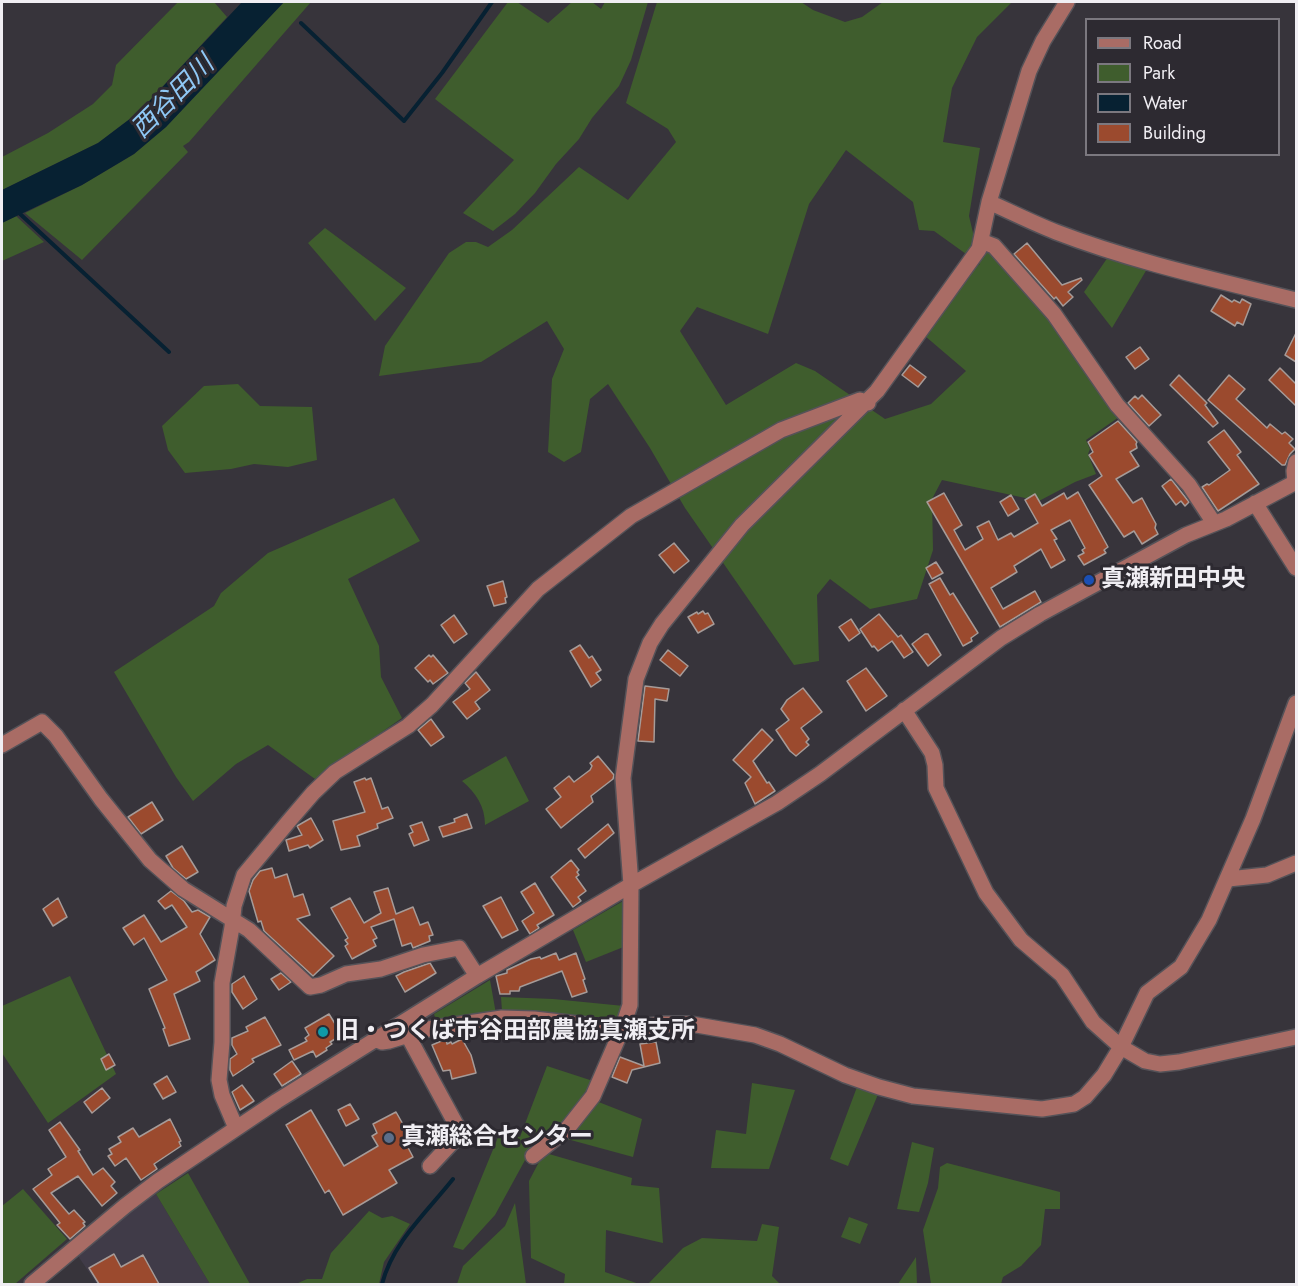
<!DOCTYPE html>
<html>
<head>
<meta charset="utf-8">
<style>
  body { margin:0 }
  #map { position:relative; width:1298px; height:1286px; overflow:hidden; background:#37343b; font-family:Jost,sans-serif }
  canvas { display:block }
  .frame { position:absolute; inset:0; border:3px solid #f0eef3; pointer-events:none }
  .legend { position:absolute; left:1085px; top:18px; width:195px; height:138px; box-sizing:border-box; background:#2d2a31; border:2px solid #7b787f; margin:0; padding:8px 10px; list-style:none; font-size:18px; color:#f0eef3 }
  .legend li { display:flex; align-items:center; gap:12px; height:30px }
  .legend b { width:30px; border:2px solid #7b787f }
</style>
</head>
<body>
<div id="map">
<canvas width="1298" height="1286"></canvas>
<div class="frame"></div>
<ul class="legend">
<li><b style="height:8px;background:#a96c65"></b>Road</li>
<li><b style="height:16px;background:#3f5d2d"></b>Park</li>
<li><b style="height:16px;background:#072132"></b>Water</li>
<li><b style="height:16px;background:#9b4a2e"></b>Building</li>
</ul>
</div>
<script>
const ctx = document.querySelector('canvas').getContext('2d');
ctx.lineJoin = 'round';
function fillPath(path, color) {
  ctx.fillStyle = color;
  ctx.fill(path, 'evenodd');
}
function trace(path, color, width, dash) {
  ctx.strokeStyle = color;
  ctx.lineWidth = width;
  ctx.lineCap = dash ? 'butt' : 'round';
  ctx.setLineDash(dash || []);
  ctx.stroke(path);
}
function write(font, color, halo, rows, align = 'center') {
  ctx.font = font + ' Jost,"Noto Sans JP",sans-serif';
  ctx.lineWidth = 6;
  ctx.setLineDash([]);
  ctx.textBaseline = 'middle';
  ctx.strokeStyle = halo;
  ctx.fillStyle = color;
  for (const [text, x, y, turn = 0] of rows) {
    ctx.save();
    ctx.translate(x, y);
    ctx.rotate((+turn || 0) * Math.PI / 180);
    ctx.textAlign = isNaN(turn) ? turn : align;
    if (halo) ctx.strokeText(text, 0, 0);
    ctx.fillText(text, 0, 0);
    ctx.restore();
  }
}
fillPath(new Path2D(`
  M156 1194 210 1284H97L78 1256 126 1215Z`), '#403b48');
fillPath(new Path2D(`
  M178 2H214L227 17 139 112 98 143 2 190V157L48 133 93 104 112 85 116 65Z
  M284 2H311L189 142 183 146 188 152 82 260 25 213 82 185 134 154 166 127Z
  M508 2H517L548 23 572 2H592L601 9 605 2H648L631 60 619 86 592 118 579 139 556 164 535 193 515 214 493 231 463 213 514 160 435 99Z
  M657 2H801L813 10 845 22 862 17 883 2H1012L977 37 952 88 943 142 980 148 969 216 974 237 991 250 1080 357 1119 417 1086 440 1090 449 1088 454 1096 474 1075 482 1039 501 942 480 932 499 933 550 917 599 870 609 830 579 817 595 819 661 794 665 685 508 650 448 608 384 590 399 581 452 564 462 548 452 552 379 564 349 547 321 481 362 379 376 385 346 449 253 466 242H476L488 247 512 230 579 167 628 200 676 142 668 129 626 103ZM846 150 913 202 919 230 934 231 980 264 972 270 925 336 966 371 931 404 885 419 815 371 796 363 726 405 680 331 697 307 768 334 809 204Z
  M16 216 44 242 2 261V223Z
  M325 228 406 288 375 321 308 243Z
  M1108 257 1147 269 1112 328 1084 292Z
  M238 384 260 406 312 407 317 460 288 467 254 464 231 469 185 473 168 450 162 426 204 386Z
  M394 498 420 541 348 579 379 646 381 677 402 718 315 779 268 745 236 764 193 801 176 777 114 672 214 606 221 593 268 553Z
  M506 756 529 801 485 825C485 806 476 793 462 781Z
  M625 900 626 946 586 962 573 930Z
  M70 976 116 1074 48 1123 2 1053V1006Z
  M490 980 496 1014 436 1021 434 1014Z
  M501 997 553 999 624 1006 619 1023 552 1013 502 1011Z
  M547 1066 593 1081 567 1118 530 1151 495 1215 463 1250 453 1247 501 1130 520 1137Z
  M752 1083 795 1090 769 1169 711 1168 716 1130 746 1134Z
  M857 1087 879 1092 848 1166 830 1159Z
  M596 1101 642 1119 633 1157 567 1139Z
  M912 1142 934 1148 928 1183 919 1212 897 1209Z
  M549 1154 632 1178 631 1185 659 1188 663 1243 606 1230 605 1272 639 1284H564L565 1274 531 1258 529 1181 539 1162Z
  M947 1163 1060 1192V1209H1045L1041 1245 1021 1266 1003 1277 1001 1284H931L923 1230 938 1188 940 1167Z
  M188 1173 250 1284H210L156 1194Z
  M23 1189 67 1239 15 1284H2V1206Z
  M515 1203 526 1284H457L463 1266 505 1226Z
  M369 1211 382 1218 392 1216 410 1224 384 1262 379 1284H296L307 1279H322L331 1253Z
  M849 1217 868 1224 860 1244 841 1237Z
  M762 1224 779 1227 772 1276 780 1284H648L683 1248 702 1238 757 1241Z
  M916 1257 917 1284H898Z`), '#3f5d2d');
fillPath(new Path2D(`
  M242 2H284L166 127 134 154 82 185 2 223V190L98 143 139 112Z`), '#072132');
trace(new Path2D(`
  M301 23 404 121 442 73 492 2
  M18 212 169 352
  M382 1284C393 1242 426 1213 453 1179`), '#072132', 4);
const building = new Path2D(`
  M1027 243 1062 285 1081 278 1082 280 1068 292 1073 297 1063 306 1056 297 1054 299 1014 254Z
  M1221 295 1232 302 1234 300 1240 303 1242 299 1251 304 1243 325 1237 322 1235 326 1211 311Z
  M1296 333V362L1285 355Z
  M1140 347 1149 359 1135 369 1126 357Z
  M910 365 926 377 918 387 902 375Z
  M1280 368 1296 384V406L1269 380Z
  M1179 375 1207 403 1205 405 1218 423 1213 427 1170 385Z
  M1229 375 1245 389 1236 399 1267 428 1270 424 1282 434 1285 432 1293 439 1289 443 1295 449 1290 454 1285 465H1282L1208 400Z
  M1142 395 1161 415 1149 426 1128 403 1135 396 1138 399Z
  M1118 421 1137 442 1136 444 1137 448 1130 452 1139 466 1116 479 1133 503 1142 498 1156 524 1155 528 1158 534 1142 544 1134 531 1124 537 1089 485 1102 476 1089 455 1093 452 1088 442Z
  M1224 430 1241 452 1237 455 1259 484 1218 511 1202 487 1207 484 1209 485 1230 470 1208 442Z
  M1171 479 1189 502 1185 506 1181 501 1176 505 1162 486Z
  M1078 492 1108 547 1104 550 1106 553 1084 565 1078 556 1084 553 1082 550 1085 548 1070 520 1051 530 1057 539 1054 540 1065 560 1051 568 1041 549 1014 566 1017 572 991 588 1003 609 1035 591 1041 602 1000 627 927 502 944 493 962 525 954 530 965 550 983 539 977 527 989 521 998 540 1011 533 1014 537 1038 523 1025 500 1035 494 1042 506 1064 493 1067 499Z
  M1011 495 1019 509 1008 516 1000 502Z
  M674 543 689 561 674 573 659 555Z
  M936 562 943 573 932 579 926 568Z
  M940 578 950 595 953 593 978 633 971 638 972 641 963 646 929 584Z
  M503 581 507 597 505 598 506 603 494 606 487 586Z
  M703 611 705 614 708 613 714 624 698 633 688 617 697 612 698 614Z
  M879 614 898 637 901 635 913 652 904 658 892 641 878 651 874 646 872 647 860 629Z
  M454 615 467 634 454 643 441 625Z
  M851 619 860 633 849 641 839 627Z
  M925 634H928L941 655 928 666 912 644Z
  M580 645 589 658 592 656 601 670 596 673 601 680 591 687 570 651Z
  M668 650 688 666 680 676 660 660Z
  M429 655 431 657 433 655 448 673 433 684 430 680 428 682 415 668Z
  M866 668 887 696 866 711 847 681Z
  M476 672 490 690 475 702 480 709 467 719 453 702 470 689 465 683Z
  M645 686 669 689 667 701 655 699 654 742 638 741Z
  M803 688 822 712 801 728 809 739 806 742 809 745 796 756 790 751 776 730 789 720 781 709 787 700Z
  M431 719 444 737 431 746 418 730Z
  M762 729 773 740 753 761 767 783 769 782 775 791 755 804 745 783 751 777 733 760Z
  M598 756 614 775 613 779 591 796 593 802 561 828 546 809 561 797 554 788 569 776 574 782 590 770 592 766 590 763Z
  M365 778 366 780 371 778 382 809 388 807 393 818 377 824 378 828 357 836 360 846 341 850 333 821 365 812 354 782Z
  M152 802 163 820 141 834 128 817Z
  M467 814 472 828 443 837 439 827 455 822 454 819Z
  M311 818 323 840 310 848 308 845 289 851 286 840 302 835 297 826Z
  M422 822 429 840 414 846 409 834 413 832 410 826Z
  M608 824 614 833 585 858 578 849Z
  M182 846 198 872 186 879 173 868 166 856Z
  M571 860 579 870 577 872 579 875 576 877 586 891 578 897 581 901 573 907 551 877Z
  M272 868 275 878 287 874 294 897 303 894 310 915 297 919 334 956 313 976 264 931 261 921 258 922 249 891 253 880 260 871Z
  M535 883 554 915 537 925 539 928 530 934 522 921 534 913 521 892Z
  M388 888 396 914 413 907 420 925 428 922 433 935 429 936 430 941 413 948 411 943 402 946 394 919 371 927 377 938 373 940 376 946 352 959 345 946 348 944 345 940 348 938 331 908 350 898 364 923 381 913 374 892Z
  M171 891 184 901 192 912 198 910 210 917 200 934 215 960 196 972 200 981 174 994 190 1039 169 1046 163 1029 165 1028 149 989 167 980 144 938 134 945 123 928 144 915 161 942 187 927 172 905 165 909 158 901Z
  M501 897 518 930 502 938 483 906Z
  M58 898 67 917 53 926 43 909Z
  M556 953 559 960 576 953 585 979 583 980 587 992 572 997 562 971 520 987 519 991H510V994H500L496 976 507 973V970L531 959 540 957 541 959Z
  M430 963 436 973 405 992 396 976 404 972Z
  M281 973 291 982 279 990 271 979Z
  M244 976 257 999 243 1009 232 992V984Z
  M329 1014 342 1035 330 1042 332 1044 326 1048 327 1050 316 1057 313 1051 294 1060 289 1050 307 1041 305 1038 309 1035 305 1028Z
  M265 1017 281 1045 252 1059 254 1062 233 1076 230 1070V1059L237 1054 232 1045V1038L248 1031 246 1027Z
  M446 1039 447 1044 451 1042 452 1044 462 1039 471 1055 476 1073 452 1079 450 1070 443 1071 432 1045Z
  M656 1042 660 1063 632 1070 627 1083 612 1077 620 1057 644 1066 640 1044Z
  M109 1054 115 1065 106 1070 101 1059Z
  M292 1061 301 1074 282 1086 274 1074Z
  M167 1076 176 1092 163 1099 154 1084Z
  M242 1085 254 1101 240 1110 232 1092Z
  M102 1088 110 1098 92 1113 84 1102Z
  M350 1104 359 1119 346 1126 338 1110Z
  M311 1110 344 1166 378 1146 372 1136 377 1133 373 1124 396 1112 408 1133 404 1140 413 1157 389 1170 397 1183 343 1215 329 1190 325 1193 286 1125Z
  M170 1119 181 1141 179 1142 181 1146 154 1164 157 1169 141 1180 126 1158 115 1166 108 1156 112 1154 109 1149 121 1142 118 1137 133 1128 139 1137Z
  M60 1122 80 1150 78 1151 93 1175 103 1168 115 1182 111 1186 117 1193 102 1206 78 1176 51 1193 69 1214 74 1210 85 1222 83 1223 85 1226 70 1239 57 1225 60 1223 33 1189 52 1175 48 1169 66 1157 49 1130Z
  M114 1254 121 1267 143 1255 159 1284H99L89 1268Z`);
fillPath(building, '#9b4a2e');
trace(building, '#a69b98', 1.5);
const minor = new Path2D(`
  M989 202C1011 212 1033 223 1056 232 1134 262 1216 280 1296 300
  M981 241 994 246 1054 314 1117 405 1189 485 1214 523
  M1295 482 1294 471 1296 462
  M1255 503 1296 568
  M904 710 932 753 935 765 936 788 986 893 1021 940 1062 975 1093 1022 1121 1047 1145 1061 1160 1064 1179 1062 1296 1037
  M2 745 42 722 56 736 101 799 150 860 183 889 249 930 310 987 321 985 346 974 381 969 423 955 459 948 477 976
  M1228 879 1267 875 1296 863
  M407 1034 458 1128 459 1135 430 1166
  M375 1039 382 1042 389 1041 428 1029 502 1018 534 1019 622 1029 664 1024H691L755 1035 780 1044 845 1075 879 1087 913 1096 1042 1109 1074 1104 1085 1097 1104 1075 1121 1047 1147 993 1181 967 1209 920 1253 819 1296 703
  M236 1128 222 1095 219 1080 222 1042V983L232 927 234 906 244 875 289 821 313 793 335 772 408 726 432 705 538 589 631 516 781 430 860 400 868 403
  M533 1156 567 1129 593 1096 622 1029 630 1005 631 885 623 778 636 679 650 643 662 624 742 525 877 391 979 249 989 202 1029 71 1043 41 1067 2
  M32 1284 125 1206 158 1181 277 1101 477 976 631 885 777 803 820 774 1001 638 1040 614 1186 535 1226 519 1296 482`);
trace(minor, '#555258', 18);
trace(minor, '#a96c65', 15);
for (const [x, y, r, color] of [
  [1089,580,6,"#1a4fb4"],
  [323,1032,6,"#0f9aa8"],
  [389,1138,6,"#5c6f8a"]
]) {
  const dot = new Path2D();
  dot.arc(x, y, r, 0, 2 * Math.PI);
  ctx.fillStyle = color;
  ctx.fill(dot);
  trace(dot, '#2d2a31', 2);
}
write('bold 24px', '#f0eef3', '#2d2a31', [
  ["真瀬新田中央",1101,580],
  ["旧・つくば市谷田部農協真瀬支所",335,1032],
  ["真瀬総合センター",401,1138]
], 'left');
write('italic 26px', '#8fc8f6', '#2d2a31', [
  ["西谷田川",174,98,-45]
]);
</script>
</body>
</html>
